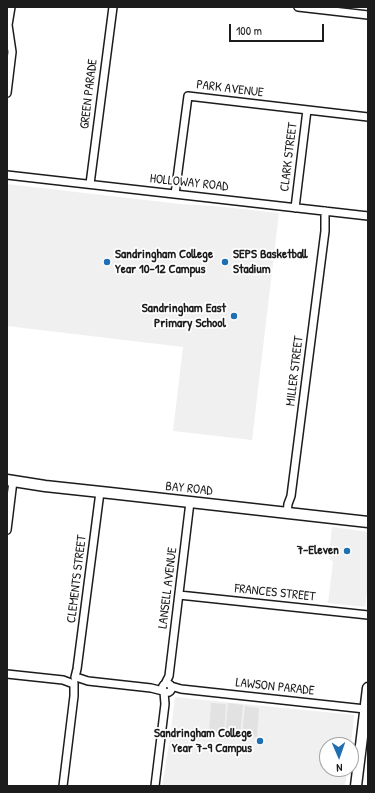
<!DOCTYPE html>
<html>
<head>
<meta charset="utf-8">
<style>
  body { margin:0 }
  #map { position:relative; width:375px; height:793px; overflow:hidden; background:#fff; font-family:"Patrick Hand",sans-serif }
  canvas { display:block }
  .frame { position:absolute; inset:0; border:8px solid #1c1c1c; pointer-events:none }
  .north { position:absolute; left:319px; top:737px; width:40px; height:40px; box-sizing:border-box; background:#fff; border:1px solid #a4a4a4; border-radius:50%; rotate:178deg; font-size:11px; font-weight:700; line-height:16px; text-align:center; color:#1c1c1c }
  .north::after { content:''; display:block; margin:auto; width:14px; height:18px; background:#1f6fb2; clip-path:polygon(50% 0,100% 100%,50% 72%,0 100%) }
  .scale { position:absolute; left:229px; top:24px; width:95px; height:18px; box-sizing:border-box; border:2px solid #1c1c1c; border-top:0; padding-left:5px; font-size:12px; line-height:14px; white-space:nowrap; color:#1c1c1c; -webkit-text-stroke:3px #fff; paint-order:stroke }
</style>
</head>
<body>
<div id="map">
<canvas width="375" height="793"></canvas>
<div class="frame"></div>
<div class="north">N</div>
<div class="scale">100 m</div>
</div>
<script>
const ctx = document.querySelector('canvas').getContext('2d');
ctx.lineJoin = 'round';
function fillPath(path, color) {
  ctx.fillStyle = color;
  ctx.fill(path, 'evenodd');
}
function trace(path, color, width, dash) {
  ctx.strokeStyle = color;
  ctx.lineWidth = width;
  ctx.lineCap = dash ? 'butt' : 'round';
  ctx.setLineDash(dash || []);
  ctx.stroke(path);
}
function write(font, color, halo, rows, align = 'center') {
  ctx.font = font + ' "Patrick Hand",sans-serif';
  ctx.lineWidth = 3.5;
  ctx.setLineDash([]);
  ctx.textBaseline = 'middle';
  ctx.strokeStyle = halo;
  ctx.fillStyle = color;
  for (const [text, x, y, turn = 0] of rows) {
    ctx.save();
    ctx.translate(x, y);
    ctx.rotate((+turn || 0) * Math.PI / 180);
    ctx.textAlign = isNaN(turn) ? turn : align;
    if (halo) ctx.strokeText(text, 0, 0);
    ctx.fillText(text, 0, 0);
    ctx.restore();
  }
}
fillPath(new Path2D(`
  M7 184 180 204 214 206 279 213 252 440 173 431 183 347 7 326Z
  M332 527 368 532V585L365 607 328 603 333 561 330 560 329 556Z
  M175 697 354 715 351 745H327V769H348L345 786H162L170 738Z`), '#f0f0f0');
fillPath(new Path2D(`
  M211 703 226 704 224 733 209 732Z
  M228 703 243 705 240 736 225 734Z
  M245 706 259 708 257 737 242 735Z`), '#e2e2e2');
const minor = new Path2D(`
  M298 7 368 15
  M7 93 12 52 8 25 11 7
  M7 175 368 216
  M90 184 113 7
  M175 194 188 96 368 117
  M295 208 307 110
  M287 513 288 504 291 496 325 231V211
  M7 530 13 481
  M179 595 368 615
  M7 674 63 680 71 683H74
  M75 677 77 669 100 492
  M79 678 88 681 151 688 163 691
  M162.5 688a4.5 4.5 0 1 1 9 0a4.5 4.5 0 1 1-9 0Z
  M165 684 169 676 190 502
  M171 686 181 689 365 709
  M63 786 74 696V684
  M155 786 165 704 164 692`);
const secondary = new Path2D(`
  M7 480 45 486 110 493 368 522
  M356 786 368 688`);
trace(minor, '#1c1c1c', 10);
trace(secondary, '#1c1c1c', 13);
trace(minor, '#fff', 7);
trace(secondary, '#fff', 10);
for (const [x, y, r, color] of [
  [107,262,4,"#1f6fb2"],
  [225,262,4,"#1f6fb2"],
  [234,316,4,"#1f6fb2"],
  [347,551,4,"#1f6fb2"],
  [260,741,4,"#1f6fb2"]
]) {
  const dot = new Path2D();
  dot.arc(x, y, r, 0, 2 * Math.PI);
  ctx.fillStyle = color;
  ctx.fill(dot);
  trace(dot, '#fff', 1.5);
}
write('13px', '#1c1c1c', '#fff', [
  ["PARK AVENUE",230,89,7],
  ["GREEN PARADE",89,94,-83],
  ["CLARK STREET",289,157,-83],
  ["HOLLOWAY ROAD",189,183,6],
  ["MILLER STREET",295,371,-83],
  ["BAY ROAD",189,489,6],
  ["CLEMENTS STREET",77,579,-83],
  ["LANSELL AVENUE",168,588,-83],
  ["FRANCES STREET",275,593,6],
  ["LAWSON PARADE",275,687,6]
]);
write('bold 13px', '#1c1c1c', '#fff', [
  ["Sandringham College",115,255,"left"],
  ["Year 10-12 Campus",115,270,"left"],
  ["SEPS Basketball",233,255,"left"],
  ["Stadium",233,270,"left"],
  ["Sandringham East",226,309],
  ["Primary School",226,324],
  ["7-Eleven",339,551],
  ["Sandringham College",252,734],
  ["Year 7-9 Campus",252,749]
], 'right');
</script>
</body>
</html>
